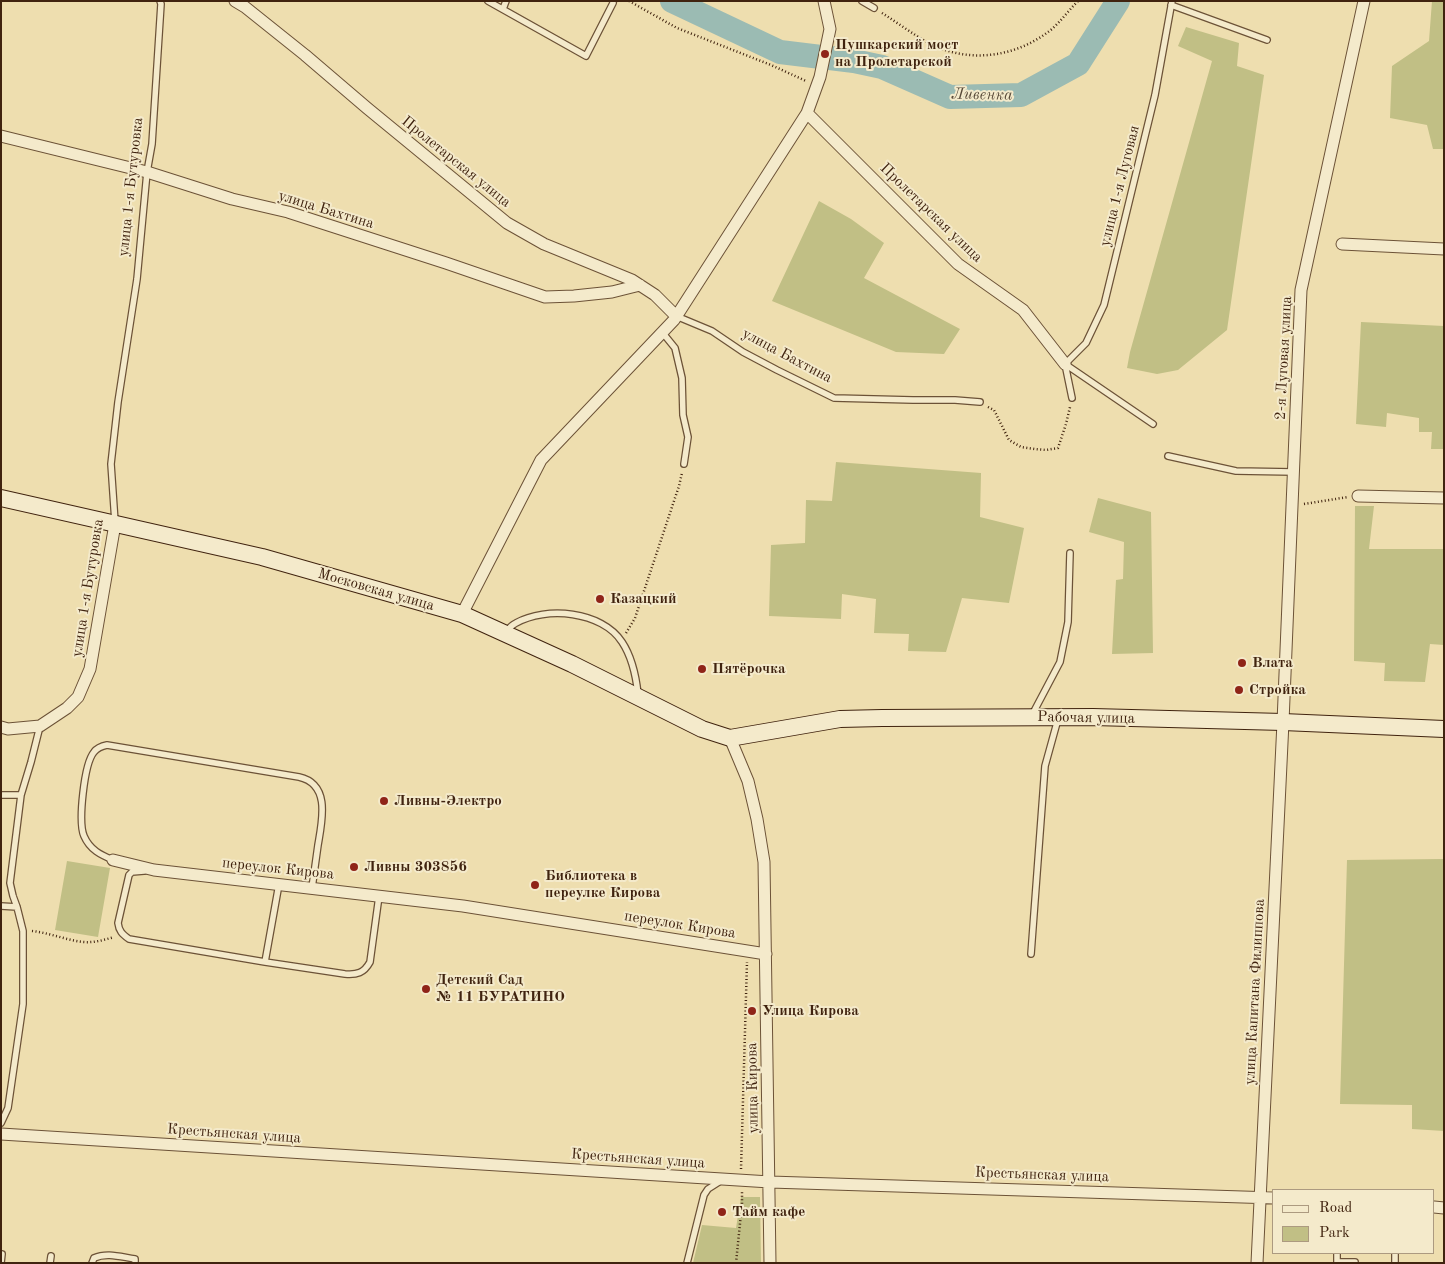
<!DOCTYPE html>
<html>
<head>
<meta charset="utf-8">
<style>
  body { margin:0 }
  #map { position:relative; width:1445px; height:1264px; overflow:hidden; background:#eedeaf; font-family:"Old Standard TT",serif }
  canvas { display:block }
  .frame { position:absolute; inset:0; border:2px solid #40230f; pointer-events:none }
  .legend { position:absolute; left:1272px; top:1189px; width:162px; height:65px; box-sizing:border-box; background:#f4eacb; border:1px solid #ac9a80; margin:0; padding:6px 9px; list-style:none; font-size:15px; color:#40230f }
  .legend li { display:flex; align-items:center; gap:10px; height:25px }
  .legend b { width:25px; border:1px solid #ac9a80 }
</style>
</head>
<body>
<div id="map">
<canvas width="1445" height="1264"></canvas>
<div class="frame"></div>
<ul class="legend">
<li><b style="height:6px;background:#f4eacb"></b>Road</li>
<li><b style="height:14px;background:#c1bf85"></b>Park</li>
</ul>
</div>
<script>
const ctx = document.querySelector('canvas').getContext('2d');
ctx.lineJoin = 'round';
function fillPath(path, color) {
  ctx.fillStyle = color;
  ctx.fill(path, 'evenodd');
}
function trace(path, color, width, dash) {
  ctx.strokeStyle = color;
  ctx.lineWidth = width;
  ctx.lineCap = dash ? 'butt' : 'round';
  ctx.setLineDash(dash || []);
  ctx.stroke(path);
}
function write(font, color, halo, rows, align = 'center') {
  ctx.font = font + ' "Old Standard TT",serif';
  ctx.lineWidth = 4;
  ctx.setLineDash([]);
  ctx.textBaseline = 'middle';
  ctx.strokeStyle = halo;
  ctx.fillStyle = color;
  for (const [text, x, y, turn = 0] of rows) {
    ctx.save();
    ctx.translate(x, y);
    ctx.rotate((+turn || 0) * Math.PI / 180);
    ctx.textAlign = isNaN(turn) ? turn : align;
    if (halo) ctx.strokeText(text, 0, 0);
    ctx.fillText(text, 0, 0);
    ctx.restore();
  }
}
fillPath(new Path2D(`
  M1432 1H1444V149H1433L1427 125 1390 118 1392 66 1429 41Z
  M1186 27 1239 43 1237 66 1264 75 1227 330 1178 370 1157 374 1127 368 1130 352 1212 61 1178 46Z
  M819 201 851 219 884 243 864 278 960 329 944 354 896 352 772 301Z
  M1361 322 1444 326V449H1431L1432 432H1419V418L1387 413 1386 427 1356 424Z
  M836 462 981 473 980 517 1024 528 1009 603 962 598 946 652 908 651 909 634 874 633 876 599 842 594 841 619 769 616 771 545 805 543 806 500 832 501Z
  M1098 498 1151 512 1153 653 1112 654 1116 580 1123 579 1124 542 1089 532Z
  M1355 506H1374L1369 549H1444V645L1430 644 1425 682 1384 681 1385 663 1354 661Z
  M1444 809V1131L1412 1129V1105L1340 1104 1347 860 1443 859Z
  M67 861 110 868 98 937 55 930Z
  M741 1197H760L761 1263H693L702 1225 736 1228Z`), '#c1bf85');
trace(new Path2D(`
  M672 1 780 52 854 61 882 67 950 97 1021 95 1078 64 1118 1`), '#9bbbb3', 24);
const lane = new Path2D(`
  M488 1 586 56 613 3
  M862 1 874 8
  M1171 5 1267 40
  M503 9 506 1
  M676 316 712 331 743 352 777 370 834 398 913 400H955L980 402
  M662 332 675 348 682 378 683 415 688 437 684 464
  M1065 364 1086 343 1104 305 1155 95 1172 1
  M1065 364 1153 424
  M1065 364 1072 398
  M1168 456 1236 471 1294 472
  M115 522 111 464 118 402 137 279 147 172 152 144 161 4 160 1
  M507 631C509 628 512 625 516 623 546 606 602 611 622 642 632 657 636 676 638 694
  M1032 715 1060 662 1068 622 1070 553
  M1 795H21
  M113 860C101 855 90 850 84 836 78 822 84 764 94 752 97 748 102 746 107 745L299 777C331 784 322 821 318 845 316 859 314 873 312 888
  M144 871 132 872 129 875 118 923C119 931 122 934 129 939L265 962
  M279 884 265 962 345 974C357 975 364 973 370 962L379 896
  M1 906 17 907
  M1031 954 1045 766 1058 719
  M1 1123 8 1108 23 1004V931L17 907 13 896 10 883 21 795 31 762 40 726
  M1337 1253V1262H1355
  M1 1263 2 1254
  M50 1263 51 1256
  M92 1263 94 1258C107 1252 121 1257 135 1259V1263
  M687 1263 704 1195 708 1189 719 1182
  M1395 1263V1253`);
const street = new Path2D(`
  M235 1 245 7 305 55 367 108 507 223 544 244 632 280 655 295 676 316
  M807 113 958 264 1023 310 1065 364
  M1 136 147 172 232 199 288 212 446 263 545 297 574 296 612 292 640 285
  M1342 244 1444 249
  M1358 496 1444 498
  M462 614 541 460 674 320 807 113 820 77 830 29 824 1
  M1 727 8 729 40 726 67 708 78 697 90 669 115 524
  M730 738 748 781 757 819 764 862 770 1263
  M113 860 154 870 463 906 766 954
  M1 1134 770 1182 1274 1198
  M1434 1207 1444 1208
  M1257 1263 1283 722 1301 290 1364 1`);
const secondary = new Path2D(`
  M1 498 262 557 462 614 572 664 702 729 730 738 840 719 882 718 1093 717 1283 722 1444 729`);
trace(lane, '#6c5237', 8);
trace(street, '#6c5237', 13);
trace(secondary, '#40230f', 18);
trace(new Path2D(`
  M629 1 677 28 771 65 806 81
  M882 13C898 23 914 35 930 44 971 64 1017 57 1052 29 1061 21 1069 10 1078 1
  M988 407 994 410 1009 440 1021 447 1035 449 1046 450 1058 448 1066 424 1070 407
  M1304 504 1348 497
  M626 633 635 618 679 486 682 473
  M32 931C50 933 66 940 83 942 94 943 104 940 114 937
  M741 1169 747 962
  M736 1263 742 1204V1192`), '#40230f', 2.5, [1, 2.5]);
trace(lane, '#f4eacb', 5.5);
trace(street, '#f4eacb', 11);
trace(secondary, '#f4eacb', 16);
for (const [x, y, r, color] of [
  [825,54,5,"#8f2418"],
  [600,599,5,"#8f2418"],
  [1242,663,5,"#8f2418"],
  [702,669,5,"#8f2418"],
  [1239,690,5,"#8f2418"],
  [384,801,5,"#8f2418"],
  [354,867,5,"#8f2418"],
  [535,885,5,"#8f2418"],
  [426,989,5,"#8f2418"],
  [752,1011,5,"#8f2418"],
  [722,1212,5,"#8f2418"]
]) {
  const dot = new Path2D();
  dot.arc(x, y, r, 0, 2 * Math.PI);
  ctx.fillStyle = color;
  ctx.fill(dot);
  trace(dot, '#f4eacb', 2);
}
write('bold 15px', '#40230f', '#f4eacb', [
  ["Пушкарский мост",835,45],
  ["на Пролетарской",835,62],
  ["Казацкий",610,599],
  ["Влата",1252,663],
  ["Пятёрочка",712,669],
  ["Стройка",1249,690],
  ["Ливны-Электро",394,801],
  ["Ливны 303856",364,867],
  ["Библиотека в",545,876],
  ["переулке Кирова",545,893],
  ["Детский Сад",436,980],
  ["№ 11 БУРАТИНО",436,997],
  ["Улица Кирова",762,1011],
  ["Тайм кафе",732,1212]
], 'left');
write('15px', '#40230f', '#f4eacb', [
  ["Пролетарская улица",456,162,39],
  ["улица 1-я Луговая",1120,186,-76],
  ["улица 1-я Бутуровка",131,187,-84],
  ["улица Бахтина",326,210,17],
  ["Пролетарская улица",931,213,44],
  ["улица Бахтина",787,356,28],
  ["2-я Луговая улица",1284,358,-87],
  ["улица 1-я Бутуровка",88,588,-81],
  ["Московская улица",376,590,16],
  ["Рабочая улица",1086,718,1],
  ["переулок Кирова",278,869,6],
  ["переулок Кирова",680,925,9],
  ["улица Капитана Филиппова",1255,992,-87],
  ["улица Кирова",753,1088,-91],
  ["Крестьянская улица",234,1134,4],
  ["Крестьянская улица",638,1159,4],
  ["Крестьянская улица",1042,1175,2]
]);
write('italic 16px', '#574938', '#f4eacb', [
  ["Ливенка",982,95,1]
]);
</script>
</body>
</html>
